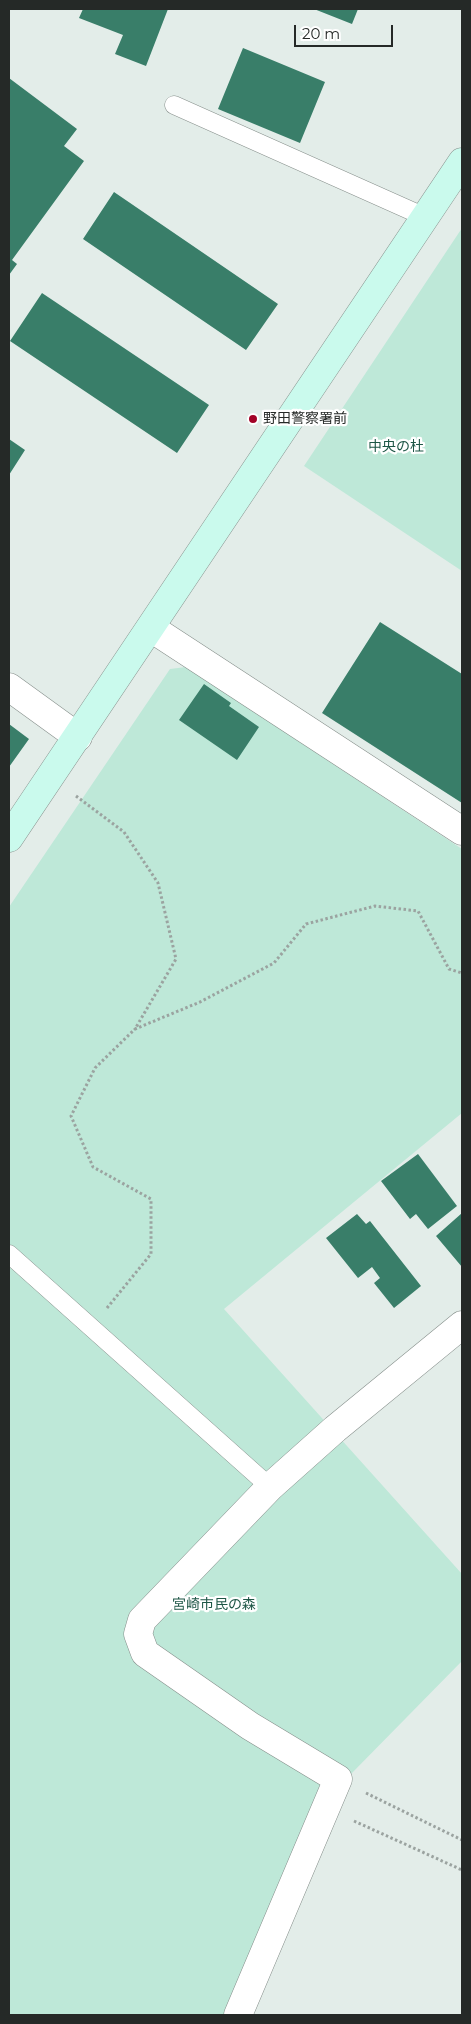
<!DOCTYPE html>
<html>
<head>
<meta charset="utf-8">
<style>
  body { margin:0 }
  #map { position:relative; width:471px; height:2024px; overflow:hidden; background:#e3ede9; font-family:Montserrat,sans-serif }
  canvas { display:block }
  .frame { position:absolute; inset:0; border:10px solid #252927; pointer-events:none }
  .scale { position:absolute; left:294px; top:25px; width:99px; height:22px; box-sizing:border-box; border:2px solid #252927; border-top:0; padding-left:6px; font-size:15px; line-height:18px; white-space:nowrap; color:#252927; -webkit-text-stroke:4px #fff; paint-order:stroke }
</style>
</head>
<body>
<div id="map">
<canvas width="471" height="2024"></canvas>
<div class="frame"></div>
<div class="scale">20 m</div>
</div>
<script>
const ctx = document.querySelector('canvas').getContext('2d');
ctx.lineJoin = 'round';
function fillPath(path, color) {
  ctx.fillStyle = color;
  ctx.fill(path, 'evenodd');
}
function trace(path, color, width, dash) {
  ctx.strokeStyle = color;
  ctx.lineWidth = width;
  ctx.lineCap = dash ? 'butt' : 'round';
  ctx.setLineDash(dash || []);
  ctx.stroke(path);
}
function write(font, color, halo, rows, align = 'center') {
  ctx.font = font + ' Montserrat,"Noto Sans JP",sans-serif';
  ctx.lineWidth = 4.5;
  ctx.setLineDash([]);
  ctx.textBaseline = 'middle';
  ctx.strokeStyle = halo;
  ctx.fillStyle = color;
  for (const [text, x, y, turn = 0] of rows) {
    ctx.save();
    ctx.translate(x, y);
    ctx.rotate((+turn || 0) * Math.PI / 180);
    ctx.textAlign = isNaN(turn) ? turn : align;
    if (halo) ctx.strokeText(text, 0, 0);
    ctx.fillText(text, 0, 0);
    ctx.restore();
  }
}
fillPath(new Path2D(`
  M462 228V571L304 466Z
  M186 667 462 849V1113L224 1309 462 1574V1661L350 1775 230 2015H9V907L170 669Z`), '#bee8d8');
fillPath(new Path2D(`
  M83 9H168L146 66 115 54 123 35 79 18Z
  M314 9H358L352 24Z
  M243 48 325 82 300 143 218 109Z
  M9 78 77 129 64 146 84 161 12 260 17 264 9 275Z
  M114 192 278 304 246 350 83 239Z
  M42 293 209 405 177 453 10 341Z
  M9 439 25 450 9 475Z
  M380 622 462 674V803L322 713Z
  M204 684 231 703 229 706 259 727 237 760 179 720Z
  M9 724 29 739 9 767Z
  M418 1154 457 1206 428 1229 416 1214 410 1219 381 1181Z
  M462 1213V1267L436 1236Z
  M357 1214 366 1224 370 1221 421 1286 394 1308 374 1283 380 1278 372 1267 358 1278 326 1238Z`), '#397e69');
const lane = new Path2D(`
  M174 105 425 217
  M9 1254 270 1487`);
const street = new Path2D(`
  M151 628 462 831
  M9 687 78 737
  M238 2015 338 1779 250 1726 145 1653 138 1634 142 1620 270 1487 335 1429 462 1325`);
const secondary = new Path2D(`
  M9 838 462 162`);
trace(lane, '#868f8b', 19);
trace(street, '#868f8b', 29);
trace(secondary, '#868f8b', 29);
trace(new Path2D(`
  M76 796 124 832 158 883 176 959 135 1029 200 1002 274 963 306 924 375 906 418 911 449 969 462 973
  M107 1308 151 1254V1199L93 1167 71 1116 95 1068 135 1029
  M366 1793 462 1840
  M354 1821 462 1870`), '#9ba3a0', 3, [2.5, 2.5]);
trace(lane, '#fff', 18);
trace(street, '#fff', 28);
trace(secondary, '#cafaed', 28);
for (const [x, y, r, color] of [
  [253,419,5,"#a20226"]
]) {
  const dot = new Path2D();
  dot.arc(x, y, r, 0, 2 * Math.PI);
  ctx.fillStyle = color;
  ctx.fill(dot);
  trace(dot, '#fff', 2);
}
write('14px', '#252927', '#fff', [
  ["野田警察署前",263,419]
], 'left');
write('14px', '#1e5646', '#fff', [
  ["中央の杜",396,447],
  ["宮崎市民の森",214,1605]
]);
</script>
</body>
</html>
